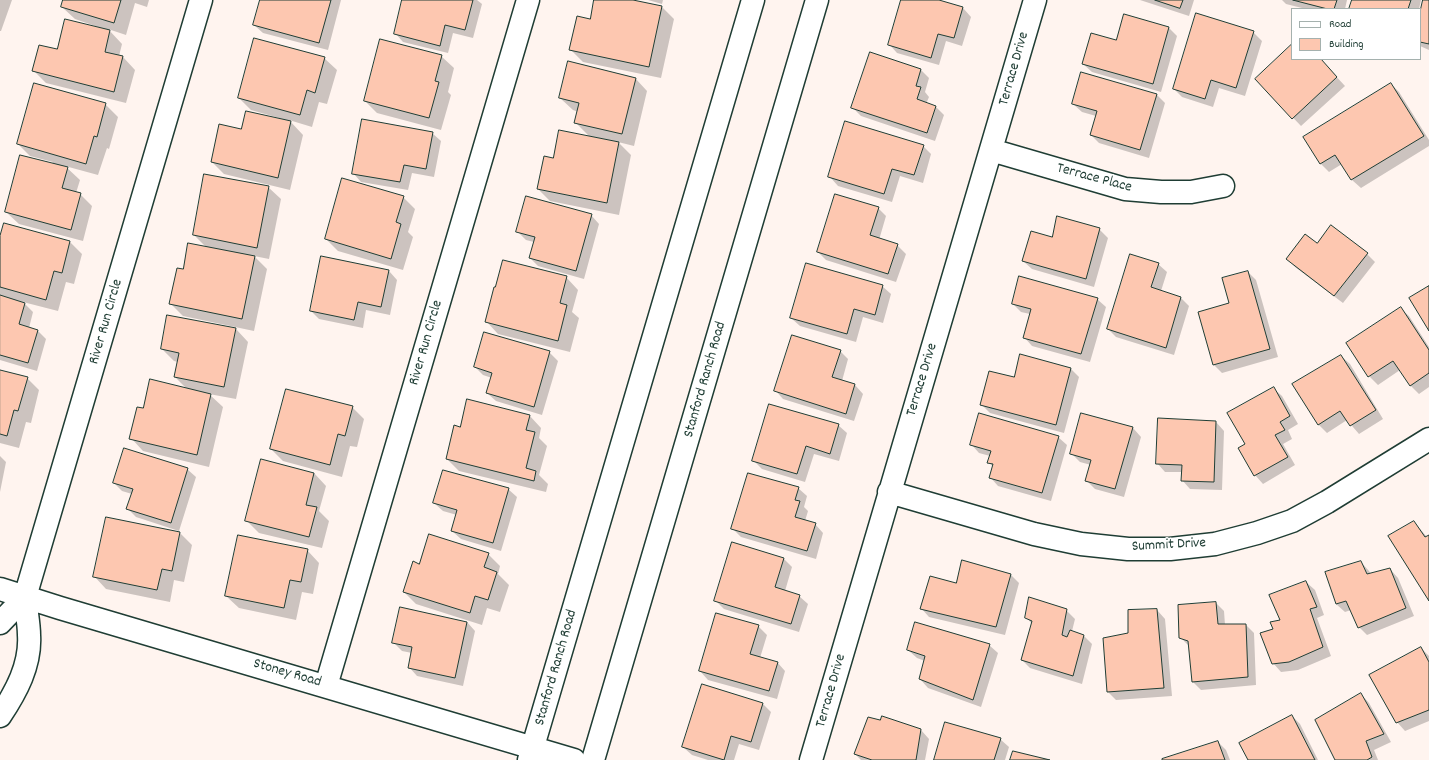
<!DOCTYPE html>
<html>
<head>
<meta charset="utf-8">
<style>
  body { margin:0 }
  #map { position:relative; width:1429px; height:760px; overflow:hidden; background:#fff4ef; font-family:Dekko,sans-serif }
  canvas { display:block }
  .legend { position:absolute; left:1291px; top:8px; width:130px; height:52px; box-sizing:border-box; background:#fff; border:1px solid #a5b1ae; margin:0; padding:5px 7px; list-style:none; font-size:12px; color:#1f3d34 }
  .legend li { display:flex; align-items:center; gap:8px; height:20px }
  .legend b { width:20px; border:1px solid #a5b1ae }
</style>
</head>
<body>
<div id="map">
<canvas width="1429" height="760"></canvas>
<ul class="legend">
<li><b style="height:5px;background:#fff"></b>Road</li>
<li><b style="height:11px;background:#fdc7b0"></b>Building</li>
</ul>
</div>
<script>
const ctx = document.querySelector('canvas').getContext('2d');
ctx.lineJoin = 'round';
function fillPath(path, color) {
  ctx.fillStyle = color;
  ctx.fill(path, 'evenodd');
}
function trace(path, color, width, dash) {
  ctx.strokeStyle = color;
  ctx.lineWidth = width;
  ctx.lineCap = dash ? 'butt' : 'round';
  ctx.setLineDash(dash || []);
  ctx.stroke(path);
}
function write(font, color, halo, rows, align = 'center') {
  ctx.font = font + ' Dekko,sans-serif';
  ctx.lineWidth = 3;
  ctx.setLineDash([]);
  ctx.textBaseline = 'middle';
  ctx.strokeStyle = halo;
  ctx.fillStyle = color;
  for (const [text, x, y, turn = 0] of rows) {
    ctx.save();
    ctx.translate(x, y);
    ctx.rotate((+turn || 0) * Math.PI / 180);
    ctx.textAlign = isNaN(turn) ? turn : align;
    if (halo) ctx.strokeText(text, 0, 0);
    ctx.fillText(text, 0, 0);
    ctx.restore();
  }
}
fillPath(new Path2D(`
  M0 0H12L1 31H0Z
  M64 0H149L147 7 135 3 126 35 108 29 122 44 119 56 123 57 135 70 126 103 46 83 34 71 58 50 98 28V27L75 19 62 7Z
  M261 0H341L328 50 263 33 254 25Z
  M403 0H477L482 4 473 38 453 33 448 53 403 42 395 33Z
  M595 0H628L662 7 674 19 661 78 583 62 571 50 591 20Z
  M648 0H663L662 4Z
  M902 0H936L963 8 971 17 962 46 946 41 939 65 897 53 889 44Z
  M1140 0H1194L1189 16Z
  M1282 0H1347L1345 9H1306L1286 4Z
  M1353 0H1421L1419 9H1350Z
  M1424 0H1429V50L1420 46V15Z
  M1125 16 1169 28 1177 36 1161 92 1092 72 1083 64 1117 41Z
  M1253 32 1262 41 1245 96 1219 88 1213 107 1182 97 1174 89Z
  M1292 45V59H1320L1345 86 1301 126 1256 79Z
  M871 53 921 70 929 78 925 92 929 97 926 104 936 107 944 115 935 141 861 116 852 107Z
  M441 56 454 68 448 92 451 95 441 130 377 113 365 101Z
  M324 58 337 70 327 104 319 102 312 127 289 120 303 135 290 190 224 174 212 162 242 131 279 119V118L251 110 239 98Z
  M635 78 647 91 634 146 618 142 631 155 619 215 550 201 538 189 554 159 590 137 575 122 578 112 573 110 560 98Z
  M1391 84 1399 92 1429 140V146L1361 188 1352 180 1342 164 1329 172 1321 164Z
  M1157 95 1165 103 1149 158 1099 143 1091 135 1096 116 1082 112 1073 104Z
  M105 104 118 117 109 149 107 148 98 175 65 166 80 180 76 193 80 194 92 206 83 241 19 224 6 212 53 162 30 156 18 144Z
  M432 133 441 141 434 177 412 173 408 190 361 182 353 173Z
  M923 146 931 154 923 183 900 176 892 202 838 186 830 177Z
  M268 187 281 199 269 259 254 256 267 269 254 331 183 316 170 303 184 270 206 247 194 235Z
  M403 197 415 209 408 232 413 237 403 270 338 251 326 239Z
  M878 208 886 216 879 240 897 245 906 254 896 282 826 260 818 252Z
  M591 215 599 224 584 279 538 266 530 258 534 242 526 240 517 231Z
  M1099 229 1108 238 1094 287 1032 269 1023 261 1052 239Z
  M0 240 70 242 82 254 74 284 66 282 58 311 23 302 33 312 29 328 38 331 46 339 37 371 0 360Z
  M1317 245 1367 254 1375 262 1343 303 1295 267 1287 258Z
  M1158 264 1167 272 1161 291 1181 298 1189 306 1174 355 1116 337 1108 329Z
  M389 271 397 280 390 315 366 310 363 328 319 319 311 311Z
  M1248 272 1256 280 1278 357 1222 373 1214 365 1231 304Z
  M566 277 578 290 572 312 579 318 570 352 498 334 486 321Z
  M882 286 891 294 883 323 863 317 856 342 800 326 791 318Z
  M1097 299 1106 307 1090 362 1032 346 1024 337 1030 314 1021 312 1013 304Z
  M1400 308 1409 316 1429 347V387L1419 394 1410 385 1400 370 1378 385 1369 376Z
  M236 329 248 342 236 399 209 394 223 407 209 467 143 451 131 438 144 409 187 389 175 377 178 362 174 361 162 349Z
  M840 351 848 359 842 381 855 385 863 394 854 421 783 399 775 390Z
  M549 352 558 361 542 415 496 401 487 393 492 378 483 375 475 367Z
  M1341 356 1350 364 1383 419 1359 434 1347 420 1327 433 1318 424Z
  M1071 369 1079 377 1064 433 990 413 981 404 1014 379Z
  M0 371 27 378 39 390 31 423 26 422 19 448 0 443Z
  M1273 388 1282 396 1298 424 1288 430 1292 439 1283 444 1295 465 1263 484 1255 475 1246 444Z
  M352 407 364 419 357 447 350 446 342 477 283 461 271 449Z
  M529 415 541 428 539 438 547 446 539 475 548 484 546 492 459 471 447 459 461 429Z
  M1159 419 1216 422 1224 431 1222 490 1190 489 1182 480V472H1165L1157 463Z
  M838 425 847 433 839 461 814 454 805 482 762 469 753 460Z
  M1133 428 1141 437 1124 497 1095 489 1086 480 1091 465 1080 462 1071 453Z
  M1058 437 1067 445 1051 501 998 486 990 477 993 467 989 462 990 456 979 453 971 444Z
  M0 456 6 462 0 492Z
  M187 469 196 477 179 531 136 517 128 509 132 494 122 491 114 483Z
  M314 473 326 486 319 511 329 521 322 548 259 533 246 520Z
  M798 488 807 496 804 507 808 511 805 521 815 524 823 533 816 559 741 537 732 528Z
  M508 489 517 497 501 551 461 539 452 531 457 515 443 511 434 503Z
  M107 518 180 533 192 545 184 582 174 580 170 602 106 589 94 576Z
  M1414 522 1427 537 1429 536V599Z
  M307 550 319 563 313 594 302 592 296 620 239 608 226 596Z
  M488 554 500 566 498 574 509 585 500 612 487 608 482 625 416 604 404 592 420 565Z
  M784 559 792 567 785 591 799 596 808 604 799 632 724 609 715 600Z
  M963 561 1011 575 1019 583 1005 635 929 617 921 608 957 584Z
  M1361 562 1369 571 1371 574 1390 569 1398 578 1414 616 1367 635 1359 627 1351 610 1345 612 1336 604Z
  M1306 582 1315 590 1324 615 1317 618 1331 656 1298 670 1281 672 1273 663 1274 630 1282 620Z
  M1216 603 1224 611 1225 625H1246L1254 633 1256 685 1201 690 1193 682 1189 646 1180 637 1179 605Z
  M1066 610 1075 619 1072 631 1084 636 1092 644 1082 684 1030 668 1022 660 1032 624 1026 617Z
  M1157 610 1165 619 1172 696 1116 700 1108 692 1129 634Z
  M467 622 475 631 463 686 417 676 409 667 412 653 402 651 394 643Z
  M758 626 767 635 760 658 777 662 785 671 777 699 708 680 700 671Z
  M989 645 998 653 981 707 928 688 920 679 925 661 917 658 908 650Z
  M1421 648 1429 656V721L1405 731 1397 722Z
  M1361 694 1369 703 1391 742 1374 750 1378 760H1337Z
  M762 703 771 712 759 750 739 744 734 760H708L692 755 683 747Z
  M1292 716 1300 724 1318 760H1249Z
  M882 718 921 730 929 739 925 760H861L855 754 881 722Z
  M1000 739 1009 747 1005 760H935Z
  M1218 742 1226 750 1230 760H1163Z`), '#0003');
const building = new Path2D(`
  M63 0H121L114 23 61 7Z
  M260 0H331L319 43 253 25Z
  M402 0H473L465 30 445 25 440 46 394 34Z
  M594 0H633L662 6 649 67 569 50 577 16 590 19Z
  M901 0H939L963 7 954 38 938 34 931 58 888 45Z
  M1155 0H1183L1180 8Z
  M1293 0H1337L1334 9H1328Z
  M1352 0H1411L1408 9H1349Z
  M1423 0H1429V44L1420 42V12Z
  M1196 13 1254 31 1236 88 1211 80 1205 99 1173 89Z
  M1124 14 1169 27 1153 84 1082 64 1091 33 1116 40Z
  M65 19 110 30 105 52 123 56 114 92 32 71 39 45 57 49Z
  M254 38 325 57 315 93 307 90 300 115 238 98Z
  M380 39 442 55 435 81 439 82 429 118 364 101Z
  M1292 44V59H1321L1337 77 1292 119 1255 79Z
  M870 52 921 69 916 86 921 87 917 99 936 106 927 133 851 108Z
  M568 61 636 78 622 134 574 123 579 103 559 98Z
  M1081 72 1157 94 1140 150 1090 135 1097 111 1072 104Z
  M34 83 106 103 97 137 94 136 86 164 17 144Z
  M1391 83 1424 136 1351 180 1335 155 1320 164 1303 137Z
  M246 111 291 121 278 178 211 162 219 124 241 129Z
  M362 119 433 132 426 169 404 165 400 182 352 174Z
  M845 121 924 145 914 175 892 169 884 194 828 177Z
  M559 130 619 142 607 203 537 189 544 156 553 158Z
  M20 155 68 167 62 188 81 193 71 230 5 212Z
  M204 174 269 186 257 248 193 235Z
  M342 178 404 196 396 222 401 224 391 259 325 239Z
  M835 194 879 207 870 235 898 244 888 274 817 252Z
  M526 196 592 214 576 271 529 258 535 237 516 232Z
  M1057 216 1100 228 1086 279 1022 261 1031 231 1052 237Z
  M4 223 70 241 62 273 54 271 46 300 0 287V236Z
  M1331 225 1368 253 1334 296 1286 259 1305 234 1317 243Z
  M188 243 255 256 242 319 169 304 177 268 183 269Z
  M1130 254 1159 263 1151 287 1181 297 1166 348 1107 329Z
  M321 256 389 270 381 307 358 302 354 320 310 311Z
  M503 260 567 276 560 303 567 305 558 341 485 322 494 287H495Z
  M806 263 883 285 875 315 854 309 847 334 790 318Z
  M1248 271 1270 349 1213 365 1198 312 1229 303 1222 278Z
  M1019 276 1098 298 1081 354 1023 338 1031 309 1012 304Z
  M1429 286V331L1409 298Z
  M0 295 25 303 19 324 38 330 28 363 0 355Z
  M1401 307 1429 350V373L1410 386 1393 361 1368 377 1346 343Z
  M167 315 236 328 224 387 174 377 179 353 161 349Z
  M484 332 550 351 534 407 486 393 492 373 474 367Z
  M792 335 841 350 832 377 855 384 846 414 774 391Z
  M1020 354 1071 368 1056 425 980 405 989 371 1014 377Z
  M1341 355 1376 410 1350 426 1340 411 1318 425 1292 384Z
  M0 370 28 377 18 411 14 410 7 436 0 434Z
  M150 379 211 394 197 455 129 439 137 407 143 408Z
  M1274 387 1290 416 1280 422 1285 430 1275 435 1288 457 1254 476 1238 448 1245 444 1227 413Z
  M286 389 353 406 345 436 338 434 330 465 270 449Z
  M467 399 530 415 526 430 535 432 526 468 536 471 534 481 446 459 454 425 460 427Z
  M769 404 839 424 830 454 806 446 797 474 752 461Z
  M979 413 1059 436 1042 493 989 478 993 464 987 463 991 451 970 445Z
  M1081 413 1133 427 1115 489 1085 481 1091 460 1070 454Z
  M1158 418 1216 421 1214 482 1181 481 1182 465 1156 464Z
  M124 448 188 468 171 523 126 509 133 489 113 483Z
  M261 459 314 473 306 505 317 507 309 537 245 521Z
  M443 470 509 488 493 543 451 531 457 510 433 503Z
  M748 473 799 487 795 500 800 501 795 517 816 523 807 551 731 529Z
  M106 517 180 532 172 571 162 569 157 590 93 577Z
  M1414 521 1425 537 1429 535V601L1388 536Z
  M429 534 489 553 484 567 497 572 488 600 475 596 470 613 403 592 413 561 419 564Z
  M238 535 308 549 301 582 290 580 284 608 225 596Z
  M732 542 784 558 775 587 800 595 791 624 714 601Z
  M962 560 1011 574 996 627 920 609 930 576 956 583Z
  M1361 561 1367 574 1390 568 1406 608 1358 628 1346 601 1336 604 1325 572Z
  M1306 581 1317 607 1310 609 1323 647 1289 662 1272 664 1260 633 1273 629 1270 622 1280 620 1269 595Z
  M1029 597 1067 609 1062 635 1067 637 1070 630 1084 635 1073 676 1021 660 1032 621 1025 618Z
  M1216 602 1218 624H1246L1248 677 1192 682 1188 641 1179 638 1178 605Z
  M400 607 467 622 455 678 408 668 412 647 392 643Z
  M1157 609 1164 688 1107 692 1103 638 1128 633V610Z
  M716 613 759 625 750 654 778 662 769 691 699 671Z
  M915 622 990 644 973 700 919 679 925 656 907 650Z
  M1421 647 1429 662V710L1396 723 1369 675Z
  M702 684 763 703 751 742 731 736 724 760 682 747Z
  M1361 693 1384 734 1366 741 1372 757 1367 760H1335L1315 720Z
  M1292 715 1315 760H1248L1239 743Z
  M882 716 921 729 916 760H872L854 754 868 717 880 720Z
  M945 722 1001 738 994 760H934Z
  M1218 741 1225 760H1162V759Z
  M1013 751 1050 760H1010Z`);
fillPath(building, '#fdc7b0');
trace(building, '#1f3d34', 1);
const minor = new Path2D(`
  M991 150 1125 189 1161 192H1191L1223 186
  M889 492 1034 534 1081 544 1128 549H1170L1215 544 1257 533 1292 521 1327 502 1429 439
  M0 589 60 608 574 760
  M25 597 201 0
  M0 623 25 597C26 610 29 623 29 635 31 665 16 692 0 716
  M326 686 528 0
  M811 760 1035 0`);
const major = new Path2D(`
  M529 760 753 0
  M593 760 817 0`);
trace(minor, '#1f3d34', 25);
trace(major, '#1f3d34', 25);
trace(minor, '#fff', 22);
trace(major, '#fff', 22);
write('15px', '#1f3d34', '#fff', [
  ["Terrace Drive",1015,69,-74],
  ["Terrace Place",1094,179,15],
  ["River Run Circle",107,322,-74],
  ["River Run Circle",427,343,-74],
  ["Stanford Ranch Road",706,380,-74],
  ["Terrace Drive",923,380,-73],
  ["Summit Drive",1169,546,-3],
  ["Stanford Ranch Road",557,668,-74],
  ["Stoney Road",287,674,16],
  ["Terrace Drive",832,691,-74]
]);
</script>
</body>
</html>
